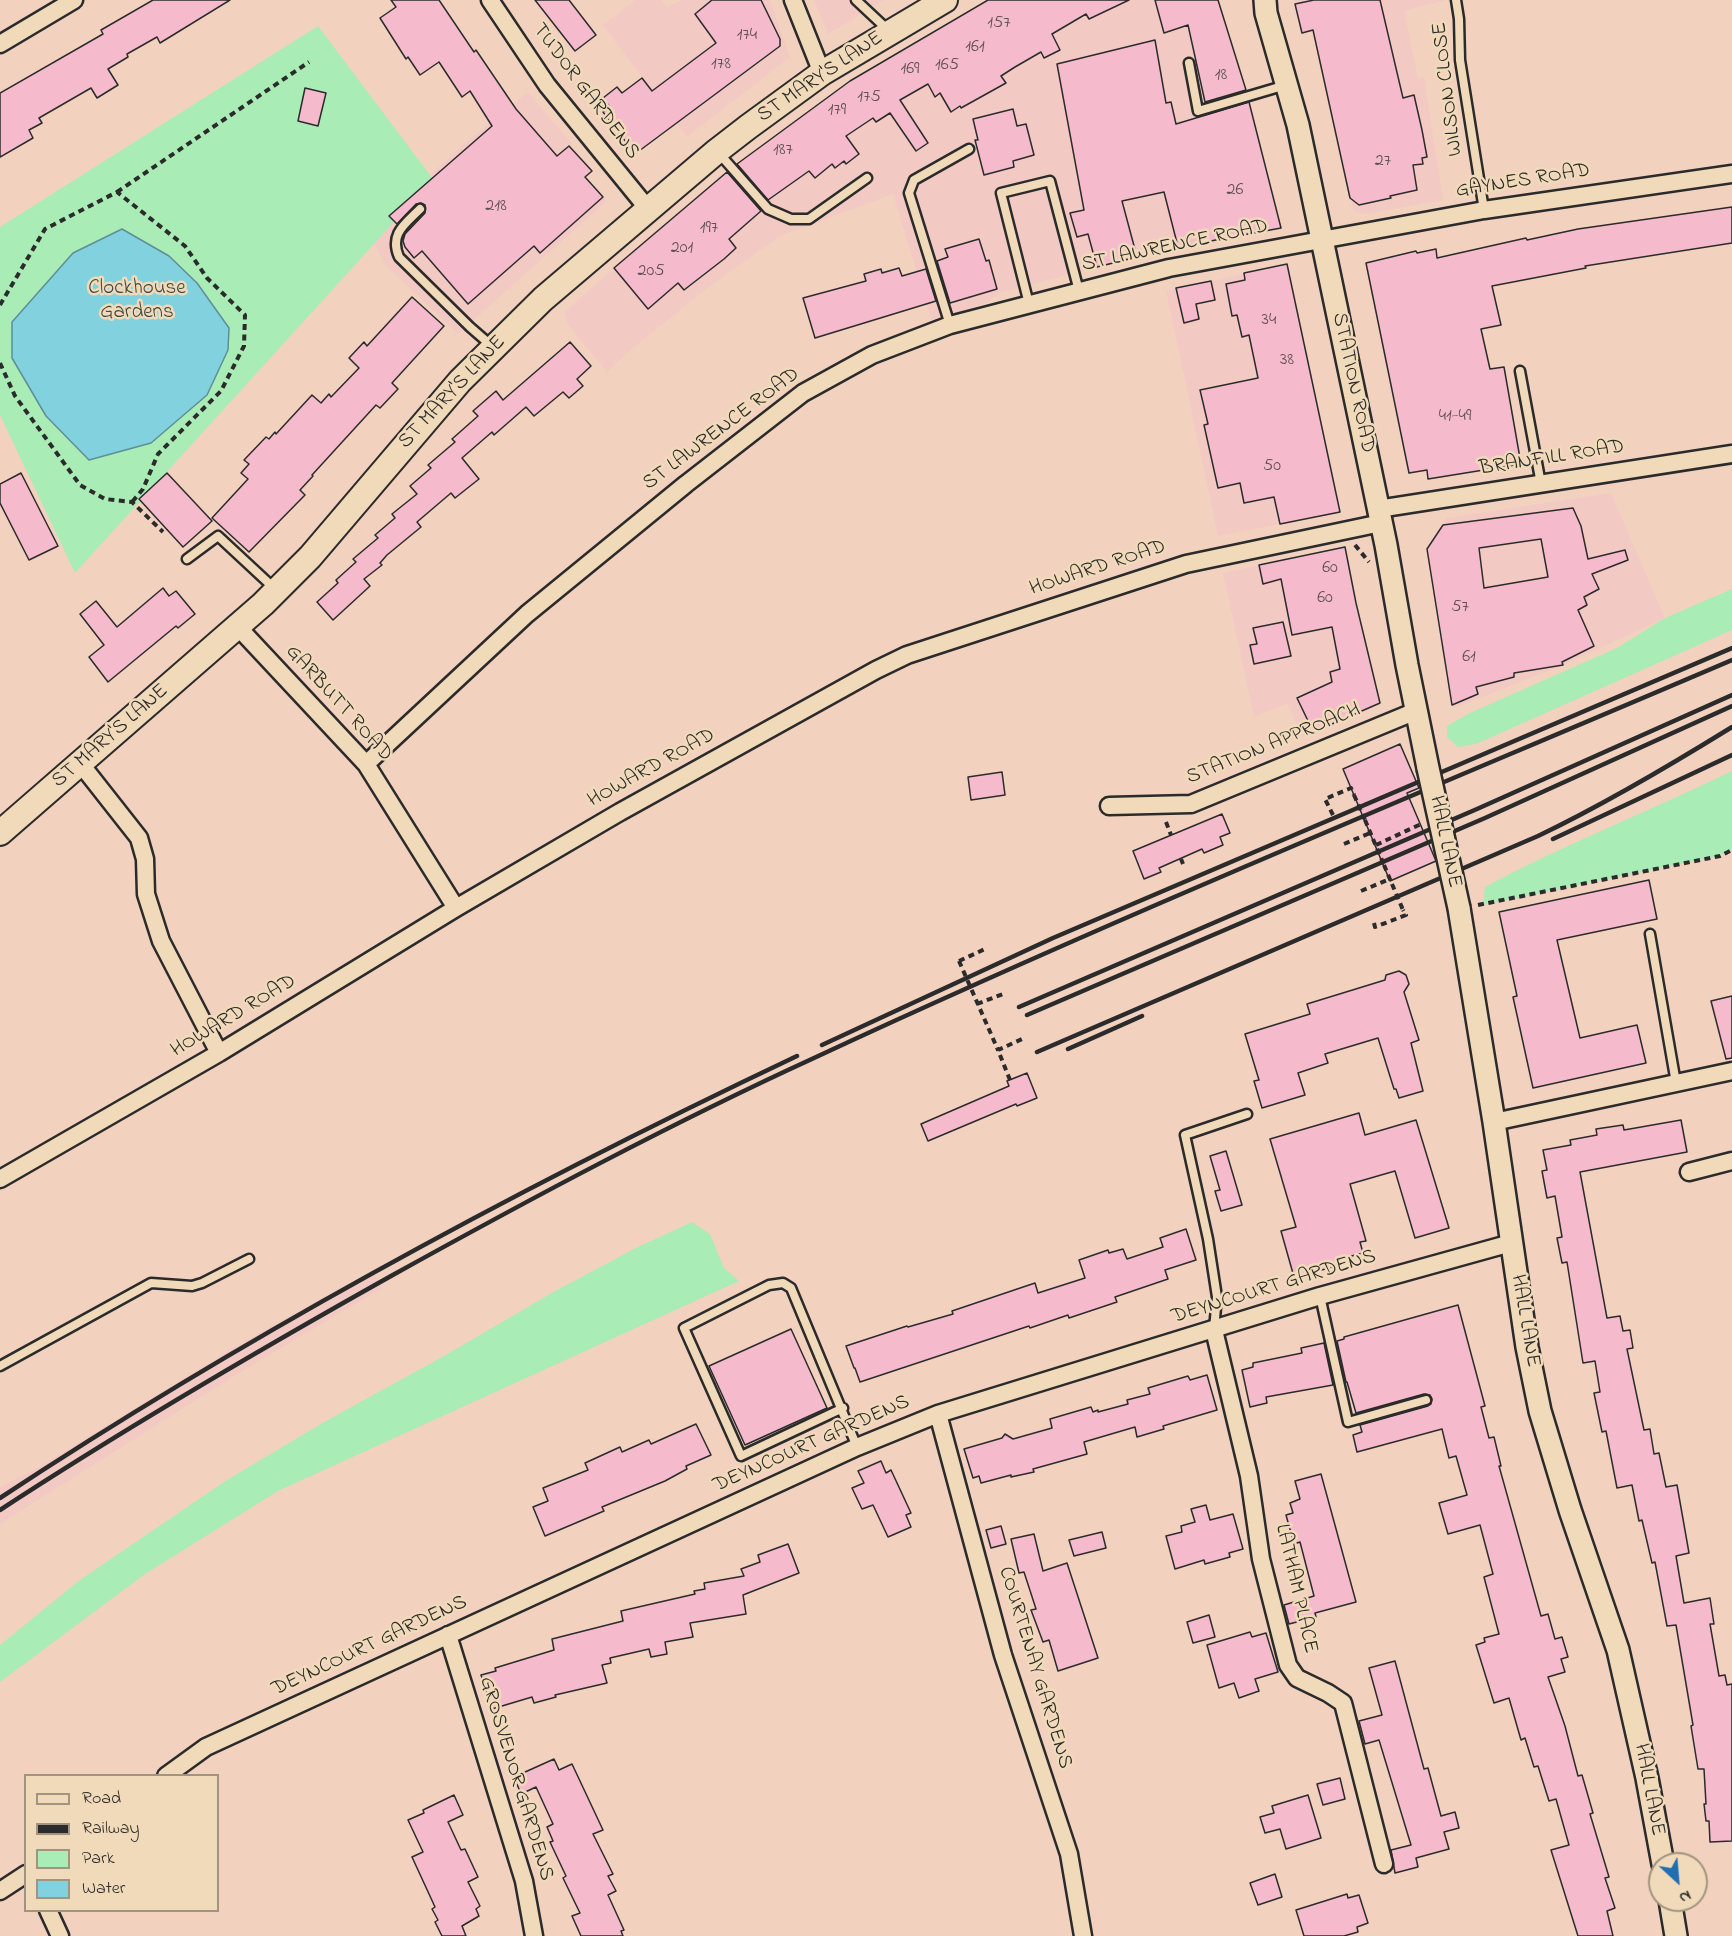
<!DOCTYPE html>
<html>
<head>
<meta charset="utf-8">
<style>
  body { margin:0 }
  #map { position:relative; width:1732px; height:1936px; overflow:hidden; background:#f2d1bf; font-family:"Indie Flower",sans-serif }
  canvas { display:block }
  .legend { position:absolute; left:24px; top:1774px; width:195px; height:138px; box-sizing:border-box; background:#f1dab9; border:2px solid #a29480; margin:0; padding:8px 10px; list-style:none; font-size:18px; color:#2b2b2b }
  .legend li { display:flex; align-items:center; gap:12px; height:30px }
  .legend b { width:30px; border:2px solid #a29480 }
  .north { position:absolute; left:1648px; top:1852px; width:60px; height:60px; box-sizing:border-box; background:#f1dab9; border:2px solid #a29480; border-radius:50%; rotate:154deg; font-size:16px; font-weight:700; line-height:24px; text-align:center; color:#2b2b2b }
  .north::after { content:''; display:block; margin:auto; width:21px; height:27px; background:#1f6fb2; clip-path:polygon(50% 0,100% 100%,50% 72%,0 100%) }
</style>
</head>
<body>
<div id="map">
<canvas width="1732" height="1936"></canvas>
<ul class="legend">
<li><b style="height:8px;background:#f1dab9"></b>Road</li>
<li><b style="height:8px;background:#2b2b2b"></b>Railway</li>
<li><b style="height:16px;background:#aaecb6"></b>Park</li>
<li><b style="height:16px;background:#82d1de"></b>Water</li>
</ul>
<div class="north">N</div>
</div>
<script>
const ctx = document.querySelector('canvas').getContext('2d');
ctx.lineJoin = 'round';
function fillPath(path, color) {
  ctx.fillStyle = color;
  ctx.fill(path, 'evenodd');
}
function trace(path, color, width, dash) {
  ctx.strokeStyle = color;
  ctx.lineWidth = width;
  ctx.lineCap = dash ? 'butt' : 'round';
  ctx.setLineDash(dash || []);
  ctx.stroke(path);
}
function write(font, color, halo, rows, align = 'center') {
  ctx.font = font + ' "Indie Flower",sans-serif';
  ctx.lineWidth = 5;
  ctx.setLineDash([]);
  ctx.textBaseline = 'middle';
  ctx.strokeStyle = halo;
  ctx.fillStyle = color;
  for (const [text, x, y, turn = 0] of rows) {
    ctx.save();
    ctx.translate(x, y);
    ctx.rotate((+turn || 0) * Math.PI / 180);
    ctx.textAlign = isNaN(turn) ? turn : align;
    if (halo) ctx.strokeText(text, 0, 0);
    ctx.fillText(text, 0, 0);
    ctx.restore();
  }
}
fillPath(new Path2D(`
  M635 0H661L667 7 681 0H770L790 57 687 137 603 25Z
  M814 0H884L828 34Z
  M989 0H1218L1248 97 1281 228 1178 247 1001 292 988 302 932 322 893 194 780 236 709 287 634 347 607 372 568 325 564 312 728 170 806 112 877 65Z
  M1294 0H1446L1404 11 1418 78 1424 77 1443 200 1366 214 1357 213 1353 209 1313 31 1302 33Z
  M528 92 572 144 569 147 592 171 586 177 607 201 458 334 384 264 372 238 391 211 465 143Z
  M1287 264 1340 512 1218 536 1166 291Z
  M1611 493 1665 618 1563 665 1452 709 1427 549 1446 518Z
  M1342 548 1380 703 1302 737 1287 703 1254 717 1223 573Z
  M373 1270 382 1288 236 1375 0 1524V1487L39 1467 241 1343Z`), '#f3cac3');
fillPath(new Path2D(`
  M318 26 433 179 75 573 0 415V227Z
  M1732 589V630L1476 744 1458 747 1447 737V726L1470 713 1617 648 1665 618Z
  M1732 771V850L1719 856 1483 905 1485 887C1565 844 1650 811 1732 771Z
  M692 1222 710 1234 724 1268 739 1281 278 1491 145 1574 0 1682V1645L80 1580 227 1480 326 1421 444 1356 557 1290 636 1248Z`), '#aaecb6');
const water = new Path2D(`
  M122 229 169 256 197 283 229 328 228 350 207 395 151 443 89 460 46 416 12 358V322L73 253Z`);
fillPath(water, '#82d1de');
trace(water, '#5f8f96', 1.5);
const building = new Path2D(`
  M153 0H230L160 43 157 37 127 54 128 57 108 69 118 85 97 98 91 88 39 118 42 123 29 130 33 138 0 157V93L103 34 101 30Z
  M391 0H439L474 52 476 50 516 109 557 156 569 146 592 171 585 177 603 197 540 253 534 246 468 304 422 251 414 258 405 247 403 241 405 234 425 213V205L421 203 416 204 397 224 389 216 492 126 470 91 462 97 439 62 420 75 408 57 406 59 380 18 396 7Z
  M535 0H569L596 35 575 51Z
  M712 0H761L780 39V46L635 154 603 112 610 107 603 98 617 87 622 93 642 78 652 91 716 43 695 14Z
  M988 0H1129L1089 19 1086 14 1052 34 1060 50 1044 58 1041 52 1015 67 1001 76 1006 83 961 108 960 106 951 112 940 93 935 97 928 84 900 100 928 143 916 151 890 113 876 122 873 118 846 136 859 154 846 164 844 161 835 168 832 164 815 178 809 171 768 200 737 164 850 81Z
  M1155 0H1218L1246 90 1205 102 1188 25 1164 33Z
  M1314 0H1380L1403 98 1414 95 1422 130 1427 157 1422 158 1423 164 1413 165 1417 190 1390 196 1391 198 1359 205 1350 198 1313 30 1302 33 1295 4Z
  M1155 40 1166 103 1171 102 1176 124 1249 102 1281 228 1178 247 1164 192 1122 201 1137 257 1097 267 1088 234 1077 237 1070 213 1084 210 1057 64Z
  M305 88 326 93 318 126 298 121Z
  M1013 109 1017 126 1026 124 1034 155 1013 161 1014 167 984 175 975 140H978L973 119Z
  M727 172 761 211 729 239 736 248 724 259 684 290 678 283 648 309 614 268Z
  M1732 207V243L1585 266 1586 268 1492 286 1501 325 1481 329 1490 369 1504 367 1521 464 1428 479 1427 470 1409 473 1366 263 1416 251 1417 253 1436 249 1437 258 1526 238 1527 240 1578 229Z
  M979 239 986 261 989 260 997 289 950 303 937 261 948 257 945 249Z
  M1287 264 1340 512 1280 524 1274 497 1244 503 1240 483 1218 488 1204 425 1208 424 1200 390 1258 378 1249 335 1242 337 1237 315 1232 316 1226 284 1245 280 1244 273Z
  M899 268 902 276 926 269 936 301 815 338 803 298 866 281 864 274 881 269 882 273Z
  M1211 281 1215 300 1196 304 1199 319 1184 323 1176 288Z
  M412 297 444 326 392 383 398 389 380 408 376 405 312 475 313 476 300 490 305 495 249 552 212 518 248 479 241 473 249 464 244 460 266 437 269 439 275 432 276 434 312 395 321 403 329 394 331 397 359 368 349 358 364 342 367 346Z
  M570 342 591 366 577 379 583 386 569 398 563 392 534 416 526 407 494 435 492 432 462 458 479 479 455 498 451 493 417 522 421 527 387 555 380 563 382 565 364 579 370 586 333 620 317 602 338 583 336 580 356 562 353 559 378 538 375 535 395 518 392 514 417 494 410 486 431 468 428 465 455 442 452 439 478 416 473 411 496 391 503 400Z
  M21 473 58 546 29 560 0 503V484Z
  M167 473 212 521 183 547 139 499Z
  M1573 508 1581 526 1588 559 1625 550 1628 560 1592 574 1599 589 1584 597 1587 605 1578 610 1594 646 1562 662 1563 665 1514 673V677L1476 687 1478 694 1452 705 1427 549 1443 525ZM1541 539 1548 577 1484 588 1479 548Z
  M1345 547 1356 603 1380 703 1316 731 1313 724 1310 725 1297 698 1332 682 1330 672 1340 669 1332 627 1292 635 1281 579 1263 584 1259 565Z
  M163 588 169 596 176 591 195 614 178 628 176 626 108 682 89 657 104 645 80 614 96 601 117 627Z
  M1283 622 1291 656 1254 664 1250 645 1257 644 1253 628Z
  M1400 744 1419 788 1407 793 1436 861 1390 881 1343 769Z
  M1002 772 1005 795 971 800 968 777Z
  M1222 814 1230 833 1220 837 1223 845 1204 853 1202 849 1159 868 1161 872 1144 879 1133 851Z
  M1649 880 1657 919 1557 940 1580 1038 1637 1025 1646 1063 1533 1088 1513 997 1517 996 1499 912Z
  M1399 971 1406 975 1409 984 1404 992 1419 1040 1411 1043 1423 1091 1399 1098 1396 1089H1394L1378 1038 1325 1054 1328 1063 1298 1073 1305 1095 1262 1108 1254 1081 1259 1080 1245 1034 1310 1014 1307 1004 1385 980 1386 975Z
  M1732 996V1058L1726 1059 1711 1001Z
  M1027 1073 1037 1098 1017 1106 1016 1104 928 1141 921 1124 1009 1086 1007 1081Z
  M1359 1113 1365 1135 1416 1120 1449 1228 1415 1238 1395 1171 1350 1184 1366 1241 1360 1242 1363 1253 1340 1259 1341 1265 1294 1277 1281 1231 1296 1227 1270 1139Z
  M1681 1120 1687 1152 1580 1172 1607 1318 1620 1316 1623 1331 1630 1330 1633 1348 1627 1349 1644 1430 1650 1429 1654 1454 1659 1453 1666 1487 1677 1485 1689 1553 1676 1556 1684 1603 1710 1598 1714 1624H1710L1719 1676 1725 1675 1727 1685 1732 1684V1841L1710 1842 1709 1821H1706L1704 1804H1706L1704 1769H1698L1691 1726 1693 1725 1676 1625 1667 1626 1655 1562 1652 1563 1642 1520 1639 1521 1632 1485 1617 1488 1606 1431 1602 1432 1594 1393 1600 1392 1595 1361 1583 1363 1567 1262 1562 1263 1557 1238 1562 1237 1555 1196 1547 1198 1542 1171 1547 1170 1543 1150 1571 1145 1570 1140 1597 1135 1596 1129 1623 1125 1624 1130Z
  M1226 1151 1242 1205 1221 1211 1215 1191 1220 1190 1210 1156Z
  M1186 1229 1196 1260 1165 1270 1168 1279 1115 1297 1117 1302 1069 1318 1068 1315 1030 1328 1029 1326 860 1382 855 1368H854L846 1346 907 1326 908 1327 953 1314 952 1311 1035 1283 1038 1293 1085 1278 1079 1260 1108 1250 1109 1253 1123 1249 1127 1259 1163 1247 1160 1238Z
  M1458 1305 1485 1406 1481 1407 1489 1438 1494 1437 1501 1466H1499L1541 1616 1548 1614 1555 1639 1562 1637 1568 1657 1561 1659 1565 1672 1548 1677 1565 1726 1578 1776 1582 1775 1593 1813 1590 1814 1609 1877 1605 1878 1615 1908 1607 1911 1613 1936H1578L1551 1850 1569 1845 1556 1799 1549 1801 1538 1766 1534 1767 1525 1738 1521 1740 1509 1698 1494 1703 1476 1645 1485 1642 1484 1638 1499 1634 1484 1577 1493 1574 1480 1525 1448 1534 1439 1503 1467 1495 1456 1456 1449 1458 1442 1429 1357 1452 1353 1435 1362 1432 1360 1425 1428 1406 1431 1404 1432 1399 1430 1395 1424 1394 1356 1413 1347 1382H1346L1337 1341 1344 1339V1337Z
  M791 1329 827 1408 745 1445 709 1366Z
  M1324 1343 1333 1385 1266 1397 1267 1403 1250 1407 1242 1370 1253 1367V1363L1302 1353 1301 1348Z
  M1207 1375 1217 1410 1163 1426 1164 1429 1137 1437 1135 1427 1084 1442 1087 1454 1033 1469 1034 1472 1011 1477V1475L981 1483 979 1476 973 1478 964 1449 1002 1438 1005 1434 1013 1439 1052 1428 1050 1419 1091 1407 1093 1412 1098 1410V1412L1128 1404 1127 1400 1150 1394 1148 1388 1188 1376 1190 1380Z
  M696 1424 711 1455 686 1466 687 1469 665 1481 602 1507 604 1511 545 1536 533 1507 548 1501 543 1488 588 1470 585 1463 620 1447 622 1452 649 1440 651 1444Z
  M881 1461 886 1473 891 1470 911 1513 906 1515 911 1527 888 1537 873 1505 862 1509 852 1488 864 1483 858 1471Z
  M1321 1474 1356 1602 1315 1613 1316 1617 1289 1624 1284 1605 1314 1596 1300 1542 1294 1544 1286 1515 1293 1513 1290 1503 1300 1499 1295 1481Z
  M1206 1505 1210 1520 1233 1514 1243 1549 1229 1553 1230 1557 1205 1564 1204 1560 1175 1569 1166 1536 1182 1532 1181 1526 1195 1522 1191 1509Z
  M1001 1526 1006 1544 991 1548 986 1530Z
  M1102 1532 1106 1548 1074 1556 1069 1540Z
  M1034 1534 1043 1571 1067 1563 1098 1658 1058 1671 1049 1640 1043 1642 1031 1610 1036 1609 1024 1572 1019 1573 1011 1539Z
  M788 1544 799 1573 743 1595 746 1614 690 1623 693 1637 665 1642 667 1654 651 1657 649 1649 610 1658 611 1663 602 1665 607 1683 555 1695 556 1697 534 1703 532 1697 492 1709 481 1675 496 1671 495 1668 554 1650 552 1639 623 1621 621 1611 695 1594 694 1591 705 1589 704 1583 744 1576 741 1569 760 1562 758 1555Z
  M1209 1615 1215 1637 1193 1643 1187 1622Z
  M1250 1632 1252 1637 1266 1633 1278 1672 1255 1679 1259 1691 1239 1698 1234 1683 1219 1688 1207 1645Z
  M1395 1661 1424 1769 1428 1768 1441 1816 1455 1812 1459 1828 1444 1832 1449 1849 1416 1858 1418 1867 1395 1873 1391 1850 1411 1845 1379 1740 1365 1744 1359 1721 1382 1715 1369 1668Z
  M554 1759 559 1770 572 1764 603 1830 593 1834 613 1874 608 1876 616 1891 608 1895 624 1930 621 1931 623 1936H581L572 1916 580 1913 563 1878 566 1876 550 1842 553 1841 547 1827 553 1824 536 1787 521 1794 514 1777Z
  M1340 1778 1345 1799 1323 1805 1317 1784Z
  M454 1795 463 1815 448 1822 461 1850 465 1849 478 1877 468 1882 480 1906 476 1909 479 1916 462 1926 466 1936H442L435 1922 438 1920 432 1909 435 1907 412 1857 423 1852 408 1820 424 1813 423 1810Z
  M1308 1795 1321 1838 1286 1849 1280 1829 1265 1833 1260 1817 1274 1813 1272 1806Z
  M1275 1874 1282 1897 1258 1905 1250 1883Z
  M1347 1894 1348 1898 1359 1895 1368 1923 1357 1927 1358 1932 1344 1936H1304L1296 1910Z`);
fillPath(building, '#f5bbcd');
trace(building, '#2b2b2b', 1.5);
const service = new Path2D(`
  M856 0 888 30
  M1456 0 1459 19 1460 60 1484 210
  M1189 63 1198 111 1286 85
  M717 151 768 209 791 219H809L867 178
  M420 209C405 224 389 234 399 257L470 327 493 347
  M1029 304 1001 193 1050 181 1079 291
  M950 325 909 193 914 180 969 149
  M1520 371 1541 484
  M187 559 218 536 275 589
  M1650 934 1676 1083
  M1320 1296 1348 1422 1426 1400
  M1214 1329 1217 1297 1208 1239 1185 1135 1247 1114
  M0 1366 151 1283 192 1286 202 1283 249 1259
  M843 1408 741 1456 684 1328 769 1285 783 1283 791 1288 857 1447`);
const minor = new Path2D(`
  M490 0 547 85 648 209
  M793 0 822 73
  M0 44 74 0
  M1378 509 1732 454
  M237 626 366 764 456 908
  M80 763 139 838 145 859 146 894 161 941 219 1053
  M366 764 527 614 686 484 803 393 872 355 950 325 1169 268 1484 210 1732 174
  M1109 806 1191 804 1416 711
  M1494 1122 1732 1071
  M1689 1172 1732 1161
  M0 1179 219 1053 456 908 620 812 876 670 907 655 1186 564 1381 523
  M1214 1330 1249 1476 1261 1559 1288 1665 1297 1678 1328 1693 1343 1703 1384 1864
  M938 1414 1003 1655 1069 1854 1083 1936
  M448 1635 524 1881 534 1936
  M166 1776 206 1747 857 1447 938 1414 1320 1296 1511 1243
  M0 1891 26 1874
  M48 1910 60 1936`);
const tertiary = new Path2D(`
  M1265 0 1266 13 1298 125 1386 545 1407 665 1428 768
  M1459 908 1494 1122 1527 1347 1540 1411 1570 1510 1618 1650 1647 1778 1663 1864
  M1670 1900 1676 1936`);
const secondary = new Path2D(`
  M0 833 263 604 310 557 460 381 543 299 717 151 748 127 822 73 945 0`);
trace(service, '#2b2b2b', 13);
trace(minor, '#2b2b2b', 21);
trace(tertiary, '#2b2b2b', 26);
trace(secondary, '#2b2b2b', 28);
trace(new Path2D(`
  M117 192 309 62
  M0 305 45 229 117 192 185 246 207 278 245 315 244 346 221 391 158 454 143 489 132 502
  M0 363 15 396 80 485 105 499 132 502 163 532
  M1355 545 1369 562
  M1333 815 1325 799 1351 788 1354 795
  M1365 820 1373 839
  M1166 822 1171 835
  M1344 844 1370 833
  M1376 845 1421 824
  M1181 859 1183 864
  M1384 865 1392 884
  M1361 891 1390 879
  M1478 905 1720 856 1732 850
  M1374 923 1375 927 1406 915 1403 910
  M959 961 985 949
  M977 1004 1003 994
  M1010 1080 998 1050 1022 1039`), '#2b2b2b', 4, [6, 4.5]);
trace(service, '#f1dab9', 8);
trace(minor, '#f1dab9', 16);
trace(tertiary, '#f1dab9', 21);
trace(secondary, '#f1dab9', 24);
trace(new Path2D(`
  M1553 839 1732 755
  M1019 1007 1477 809 1732 695
  M1027 1015 1485 818 1732 706
  M822 1045 1053 938 1732 648
  M1068 1049 1142 1016
  M1037 1052 1538 836C1605 804 1669 766 1732 727
  M0 1498C253 1331 523 1186 797 1056
  M0 1510C127 1427 259 1350 391 1276 530 1199 670 1124 814 1058 1117 917 1425 791 1732 660`), '#2b2b2b', 4.5);
const tertiaryBridge = new Path2D(`
  M1428 768 1459 908`);
trace(tertiaryBridge, '#2b2b2b', 26, []);
trace(new Path2D(`
  M1354 795 1365 820
  M1373 839 1384 865
  M1392 884 1403 910
  M959 961 998 1050`), '#2b2b2b', 4, [6, 4.5]);
trace(tertiaryBridge, '#f1dab9', 21);
write('18px', '#5e4f54', null, [
  ["157",999,24],
  ["174",747,36],
  ["161",975,48],
  ["178",721,65],
  ["165",947,66],
  ["169",910,70],
  ["18",1221,76],
  ["175",869,98],
  ["179",837,111],
  ["187",783,151],
  ["27",1383,162],
  ["26",1235,191],
  ["218",496,207],
  ["197",709,229],
  ["201",682,249],
  ["205",651,272],
  ["34",1269,321],
  ["38",1287,361],
  ["41-49",1455,417],
  ["50",1272,467],
  ["60",1330,569],
  ["60",1325,599],
  ["57",1460,608],
  ["61",1469,658]
]);
write('21px', '#2b2b2b', '#f1dab9', [
  ["ST MARY'S LANE",821,78,-34],
  ["WILSON CLOSE",1449,89,-97],
  ["TUDOR GARDENS",585,92,53],
  ["GAYNES ROAD",1523,182,-9],
  ["ST LAWRENCE ROAD",1175,247,-12],
  ["STATION ROAD",1352,383,78],
  ["ST MARY'S LANE",453,393,-47],
  ["ST LAWRENCE ROAD",722,430,-37],
  ["BRANFILL ROAD",1552,459,-9],
  ["HOWARD ROAD",1098,569,-18],
  ["GARBUTT ROAD",338,704,48],
  ["ST MARY'S LANE",111,737,-41],
  ["STATION APPROACH",1274,745,-22],
  ["HOWARD ROAD",652,769,-29],
  ["HALL LANE",1444,842,78],
  ["HOWARD ROAD",234,1017,-31],
  ["DEYNCOURT GARDENS",1274,1288,-17],
  ["HALL LANE",1524,1321,80],
  ["DEYNCOURT GARDENS",812,1445,-24],
  ["LATHAM PLACE",1295,1589,77],
  ["DEYNCOURT GARDENS",370,1647,-25],
  ["COURTENAY GARDENS",1034,1668,73],
  ["GROSVENOR GARDENS",515,1779,73],
  ["HALL LANE",1648,1790,79]
]);
write('21px', '#3e4840', '#f1dab9', [
  ["Clockhouse",137,290],
  ["Gardens",137,314]
]);
</script>
</body>
</html>
